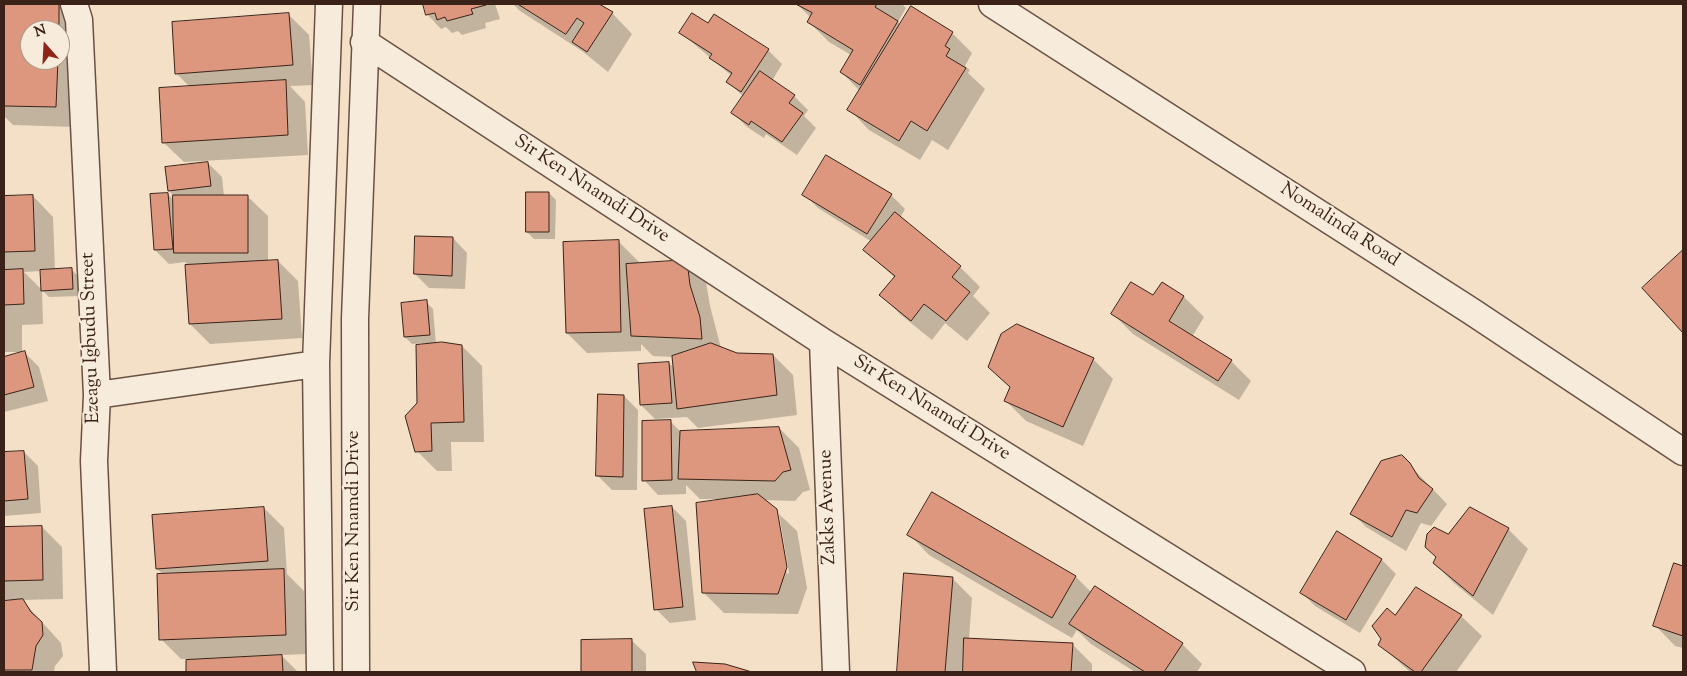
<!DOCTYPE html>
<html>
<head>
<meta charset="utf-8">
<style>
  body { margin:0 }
  #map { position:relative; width:1687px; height:676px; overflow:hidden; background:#f3e0c7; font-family:"Sorts Mill Goudy",serif }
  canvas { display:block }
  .frame { position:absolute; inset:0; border:5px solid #3b2218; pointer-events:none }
  .north { position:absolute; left:20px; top:20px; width:50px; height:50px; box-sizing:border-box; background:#f7ebdb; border:1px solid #ac9b8d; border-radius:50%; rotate:341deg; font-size:14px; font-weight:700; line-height:20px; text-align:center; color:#3b2218 }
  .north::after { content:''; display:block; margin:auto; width:18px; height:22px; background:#8f2418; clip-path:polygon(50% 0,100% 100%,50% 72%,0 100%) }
</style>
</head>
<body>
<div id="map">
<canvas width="1687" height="676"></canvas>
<div class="frame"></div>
<div class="north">N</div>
</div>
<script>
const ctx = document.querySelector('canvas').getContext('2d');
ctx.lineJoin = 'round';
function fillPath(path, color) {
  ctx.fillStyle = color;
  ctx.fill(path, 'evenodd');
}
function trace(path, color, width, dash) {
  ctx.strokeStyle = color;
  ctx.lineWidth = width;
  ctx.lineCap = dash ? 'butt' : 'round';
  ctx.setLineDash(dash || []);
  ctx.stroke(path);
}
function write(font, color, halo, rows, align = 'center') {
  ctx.font = font + ' "Sorts Mill Goudy",serif';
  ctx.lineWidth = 4.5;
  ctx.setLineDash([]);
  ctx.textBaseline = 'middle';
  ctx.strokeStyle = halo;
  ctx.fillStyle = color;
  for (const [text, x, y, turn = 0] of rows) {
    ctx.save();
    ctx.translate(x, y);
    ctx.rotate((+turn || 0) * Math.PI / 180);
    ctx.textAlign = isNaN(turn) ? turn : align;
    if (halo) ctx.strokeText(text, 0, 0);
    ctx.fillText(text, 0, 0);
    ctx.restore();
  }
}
fillPath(new Path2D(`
  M4 4H67L76 127 13 125 4 116ZM30 30H60V60H30Z
  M424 4H495L500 19 485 23 486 28 462 35 458 31 452 33 446 27 441 29 427 14Z
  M513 4H597L612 13 632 34 608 72 582 51 520 11Z
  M797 4H902L906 8 898 22 901 25 952 33 972 53 965 66 970 70 968 73 985 89 948 150 932 140 920 160 869 130 849 109 860 91 841 72 851 55 829 42 808 21 811 18Z
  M289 15 309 35 313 85 290 86 305 102 308 155 184 162 163 142 190 87 177 74Z
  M714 16 768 50 782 64 772 81 794 96 808 110 804 116 816 128 797 155 766 134 764 138 747 127 733 113 744 97 728 82 732 76 681 33 708 25Z
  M208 163 222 177 224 196H247L268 216V262L278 261 298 281 302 338 210 344 190 324 189 266 185 262 169 264 155 250 168 194 174 201V196L169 191Z
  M549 193 556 200 555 239H534L527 232Z
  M804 194 891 195 905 209 900 218 960 267 980 287 973 296 990 313 967 341 945 323 932 340 901 315 881 295 895 278 865 250 872 242 818 208Z
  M33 196 53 217 55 271 72 270 79 277 80 296 49 297 42 290 43 324 22 325V352H4V198ZM41 271 42 290 24 272Z
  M453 238 467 253 465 289 429 288 415 274Z
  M619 242 639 262V265L686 262 706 282 710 306 721 348 737 354 773 355 793 375 797 415 698 428 687 417 655 419 641 405 669 363 674 368 673 357 653 356 641 344V351L587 353 567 333Z
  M1683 252V331L1644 288Z
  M1162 284 1184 297 1204 317 1192 337 1231 361 1251 381 1239 400 1133 334 1113 314 1153 297Z
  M426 302 433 309 436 344 462 346 482 366 484 442H451L452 471H437L417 451 418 404 426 343 412 344 405 337Z
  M25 353 39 367 48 401 4 412V358Z
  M1093 359 1113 379 1083 446 1026 421 1006 401 1011 388 990 367Z
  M624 396 638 410 637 490H612L598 476Z
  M671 422 681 432 779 428 799 448 810 490 803 492 795 501 764 500 797 531 807 588 798 614 724 613 704 593 721 499H700L686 485V494L658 495 644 480ZM777 514H779L789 573 787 574Z
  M24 452 38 466 41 513 4 516V453Z
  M1401 456 1447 504 1431 526 1421 523 1406 551 1366 527 1352 513Z
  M932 494 1076 577 1092 593 1182 644 1202 664 1197 672H1135L1091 644 1077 630 1072 638 929 555 909 534Z
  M672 507 686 521 696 620 670 623 656 609Z
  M264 508 284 528 287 574 304 591 306 654 281 655 298 672H187V659H181L161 639 164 575 157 569Z
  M42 527 62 547 63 599 22 600 61 643 63 656 55 666 54 672H4V528Z
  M1508 529 1528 549 1493 615 1455 584 1434 563 1449 536Z
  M1382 560 1396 574 1360 633 1315 606 1301 592Z
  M1675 564 1683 567V648L1675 646 1655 625Z
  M906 575 952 578 972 598 969 639 1072 644 1092 664V672H899Z
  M1461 616 1482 636 1456 672H1410L1379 644 1395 617Z
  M631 640 646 654V672H582V641Z`), '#0003');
const building = new Path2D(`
  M4 4H59V30H30V60H58L56 107 4 106Z
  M423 4H486V5L471 9 473 14 447 21 445 17 437 20 435 13 426 15Z
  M518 4H599L613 12 587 52 572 42 584 23 577 18 566 34Z
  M796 4H877L875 7 898 21 860 85 840 72 853 50 807 22 812 13Z
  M911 6 953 32 945 46 950 49 946 56 966 68 927 131 911 121 899 141 847 110Z
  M289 13 293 65 175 74 172 22Z
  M692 13 708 23 714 14 769 49 741 92 726 82 732 73 709 58 712 54 679 33Z
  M760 71 795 95 789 103 803 113 782 142 751 121 749 125 731 113Z
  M286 80 288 135 162 143 159 88Z
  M826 155 892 194 867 234 802 195Z
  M208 162 211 186 168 191 165 167Z
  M526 192H549V232H526Z
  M168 193 173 249 154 250 150 194Z
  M33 195 35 251 4 252V196Z
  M173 195H248V253H174Z
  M895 212 961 266 952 277 970 292 946 321 924 304 911 321 879 295 895 276 863 250Z
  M415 236 453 237 452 276 414 274Z
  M619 240 621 332 566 333 563 242Z
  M1683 250V333L1642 288Z
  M278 260 282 319 189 324 185 265Z
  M687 260 690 285 700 317 702 339 631 336 626 264Z
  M72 268 73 289 41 291 40 270Z
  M23 269 24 304 4 305V270Z
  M1131 282 1153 295 1162 282 1184 296 1169 321 1232 360 1218 381 1111 314Z
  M427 300 430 335 404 337 401 303Z
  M1017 324 1094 358 1063 427 1004 401 1010 387 988 367 1001 334Z
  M442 342 462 345 464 422 431 423 432 451 415 452 405 416 417 403 416 345Z
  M711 343 737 353 773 354 777 395 677 409 672 356Z
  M25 351 34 387 4 395V357Z
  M669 362 672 403 640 405 638 364Z
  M598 394 624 395 623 477 596 476Z
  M671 420 672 480 642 481V421Z
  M779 427 791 470 783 472 775 481 678 479 680 431Z
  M24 451 28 499 4 501V452Z
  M1402 455 1410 463 1419 478 1433 489 1417 513 1406 510 1392 537 1350 514 1381 461Z
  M932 492 1076 576 1052 618 907 535Z
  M758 494 777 509 787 567 778 594 702 593 696 503Z
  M672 506 683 607 654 610 644 509Z
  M264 507 268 561 156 569 152 515Z
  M1470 507 1509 528 1473 596 1433 563 1436 557 1425 547 1427 534 1434 527 1448 534Z
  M42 526 43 580 4 581V527Z
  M1337 531 1382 559 1346 620 1300 593Z
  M1674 563 1683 566V636L1653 626Z
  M284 569 286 635 159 640 157 574Z
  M904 573 953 577 945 672H897Z
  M1095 586 1183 643 1164 672H1145L1069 624Z
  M1416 587 1462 615 1421 672H1415L1378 645 1381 639 1372 626 1387 608 1395 615Z
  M23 599 31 612 42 622 43 635 36 646 32 670H4V601Z
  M964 638 1073 643 1071 672H963Z
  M632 639V672H581V640Z
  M282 655 283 672H186V660Z
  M693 662 725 664 752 672H697Z`);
fillPath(building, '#dc977e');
trace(building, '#3b2218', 1);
const minor = new Path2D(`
  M74 4 79 20 97 395 94 461 103 672
  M992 4 1471 311 1683 452
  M364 42 823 342 1352 672
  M823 342 836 672
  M97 395 316 364
  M320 672 316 364 329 4
  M356 672 355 319 367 4`);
trace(minor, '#695244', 29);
trace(minor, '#f7ebdb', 26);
write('19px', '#3b2218', '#f7ebdb', [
  ["Sir Ken Nnamdi Drive",591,190,33],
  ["Nomalinda Road",1339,226,33],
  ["Ezeagu Igbudu Street",92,338,-92],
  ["Sir Ken Nnamdi Drive",931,409,32],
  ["Zakks Avenue",829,507,-92],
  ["Sir Ken Nnamdi Drive",355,521,-90]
]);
</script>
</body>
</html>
